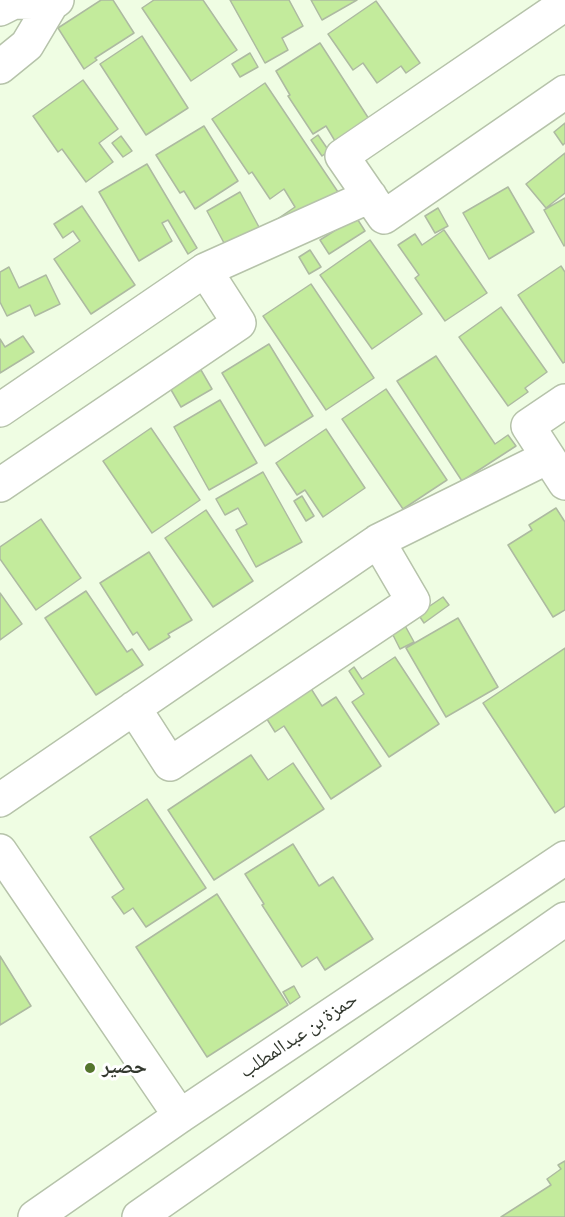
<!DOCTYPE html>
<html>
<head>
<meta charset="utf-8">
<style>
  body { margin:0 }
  canvas { display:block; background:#effde3 }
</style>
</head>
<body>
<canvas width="565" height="1217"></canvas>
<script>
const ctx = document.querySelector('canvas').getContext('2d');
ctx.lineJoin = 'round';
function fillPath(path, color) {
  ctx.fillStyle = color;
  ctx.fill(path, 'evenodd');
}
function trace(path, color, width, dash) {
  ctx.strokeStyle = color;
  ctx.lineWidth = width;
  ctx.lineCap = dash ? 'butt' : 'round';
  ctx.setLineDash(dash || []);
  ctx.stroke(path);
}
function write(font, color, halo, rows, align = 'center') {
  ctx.font = font + ' "Sofia Sans Condensed","Noto Naskh Arabic",sans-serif';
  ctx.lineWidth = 6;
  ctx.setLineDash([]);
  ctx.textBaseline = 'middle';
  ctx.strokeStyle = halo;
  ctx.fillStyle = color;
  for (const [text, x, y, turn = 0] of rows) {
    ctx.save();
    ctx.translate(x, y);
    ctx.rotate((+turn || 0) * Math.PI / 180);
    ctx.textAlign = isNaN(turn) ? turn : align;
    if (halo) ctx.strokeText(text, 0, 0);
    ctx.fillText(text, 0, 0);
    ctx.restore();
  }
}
const building = new Path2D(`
  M101 0H113L134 33 95 58 97 60 84 69 58 28Z
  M154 0H203L237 50 191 81 142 8Z
  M230 0H289L303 26 282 38 288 50 265 63Z
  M311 0H357L322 20Z
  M376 1 420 63 406 73 401 66 377 83 363 63 353 70 328 34Z
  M142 36 188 108 146 135 100 64Z
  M320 43 369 119 335 141 326 126 313 134 288 96 290 95 276 71Z
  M250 53 258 67 240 77 232 64Z
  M83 80 118 129 99 143 113 162 86 182 62 149 58 152 33 116Z
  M265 83 338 192 304 215 273 222 295 207 284 189 270 199 252 172 249 174 212 119Z
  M565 123V143L563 145 554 132Z
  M204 126 238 181 195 209 184 191 180 193 156 155Z
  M318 135 329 151 322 156 311 140Z
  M121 136 132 151 123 157 112 143Z
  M565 153V193L546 208 526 184Z
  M147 164 197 248 188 254 168 220 162 223 172 241 139 261 99 192Z
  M508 187 534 232 489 259 463 213Z
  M240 192 266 240 232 258 207 211Z
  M565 198V245L564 246 544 210Z
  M82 206 135 285 91 314 54 259 80 241 73 231 63 238 54 224Z
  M438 208 448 226 435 233 425 216Z
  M356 217 365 231 329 254 320 240Z
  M444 230 487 293 445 321 415 278 419 275 398 245 415 234 422 245Z
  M370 240 422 314 372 349 320 275Z
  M310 250 321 267 309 274 299 257Z
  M561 266 565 272V362L563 363 518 295Z
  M9 267 19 288 46 275 60 304 35 316 30 305 7 316 0 302V272Z
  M311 284 374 378 326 410 263 316Z
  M501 307 547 372 525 388 528 392 508 406 459 337Z
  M23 336 34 352 0 373V339L5 347Z
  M269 344 313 416 265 446 222 373Z
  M436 356 495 444 508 435 516 446 462 481 397 381Z
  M201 370 212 389 181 407 170 388Z
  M386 389 447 480 403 509 342 419Z
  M220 400 257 463 209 490 174 427Z
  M151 428 200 500 152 533 103 461Z
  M326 429 365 488 323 517 305 490 297 495 276 463Z
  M263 472 302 542 256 567 236 530 247 524 238 508 225 515 216 499Z
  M302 496 314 516 306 521 294 501Z
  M556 508 565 522V610L553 617 508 545 532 530 529 525Z
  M206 510 253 581 213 607 165 538Z
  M41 519 81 578 36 610 0 559V547Z
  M149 552 192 620 168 634 170 637 149 650 137 632 133 635 100 583Z
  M86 591 127 652 132 649 143 665 96 695 45 618Z
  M0 593 22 624 0 640Z
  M443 597 449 605 424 623 418 614Z
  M458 618 498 687 446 717 406 648Z
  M403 622 414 642 400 649 390 629Z
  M565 648V806L555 813 483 703Z
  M395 657 439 724 389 757 352 702 364 694 349 671 354 667 362 679Z
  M310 687 322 706 336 697 381 766 331 799 284 726 275 732 265 716Z
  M251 755 268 780 293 763 324 809 214 880 168 810Z
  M147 799 206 888 146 927 133 908 124 914 112 897 124 889 90 837Z
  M293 844 319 886 333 877 373 939 325 970 317 957 302 967 262 905 264 904 245 874Z
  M217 894 288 1005 207 1057 136 947Z
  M0 956 31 1006 0 1025Z
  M294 986 300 997 290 1004 283 992Z
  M565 1161V1217H501L551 1185 547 1179 561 1169 558 1165Z`);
fillPath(building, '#c3eb9c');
trace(building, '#adbaa1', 1.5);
const minor = new Path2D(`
  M565 4 342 156 384 217 565 92
  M0 9 14 2 52 3 57 0
  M0 67 27 45 52 3
  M205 270 370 196
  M565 401 528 426 565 483
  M0 410 205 270 239 323 0 485
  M378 541 548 457
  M0 800 378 541 413 601 170 764 134 708
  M0 851 180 1116
  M35 1217 180 1116 565 858
  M139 1217 565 919`);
trace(minor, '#b6c3aa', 36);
trace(minor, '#fff', 33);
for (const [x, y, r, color] of [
  [90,1068,6,"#54752d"]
]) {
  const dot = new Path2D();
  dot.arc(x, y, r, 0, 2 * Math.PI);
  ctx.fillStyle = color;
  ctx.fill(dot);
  trace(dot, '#fff', 2);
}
write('20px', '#32382e', '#fff', [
  ["حمزة بن عبدالمطلب",299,1036,-34]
]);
write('bold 20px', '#32382e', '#fff', [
  ["حصير",102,1068]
], 'left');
</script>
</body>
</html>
